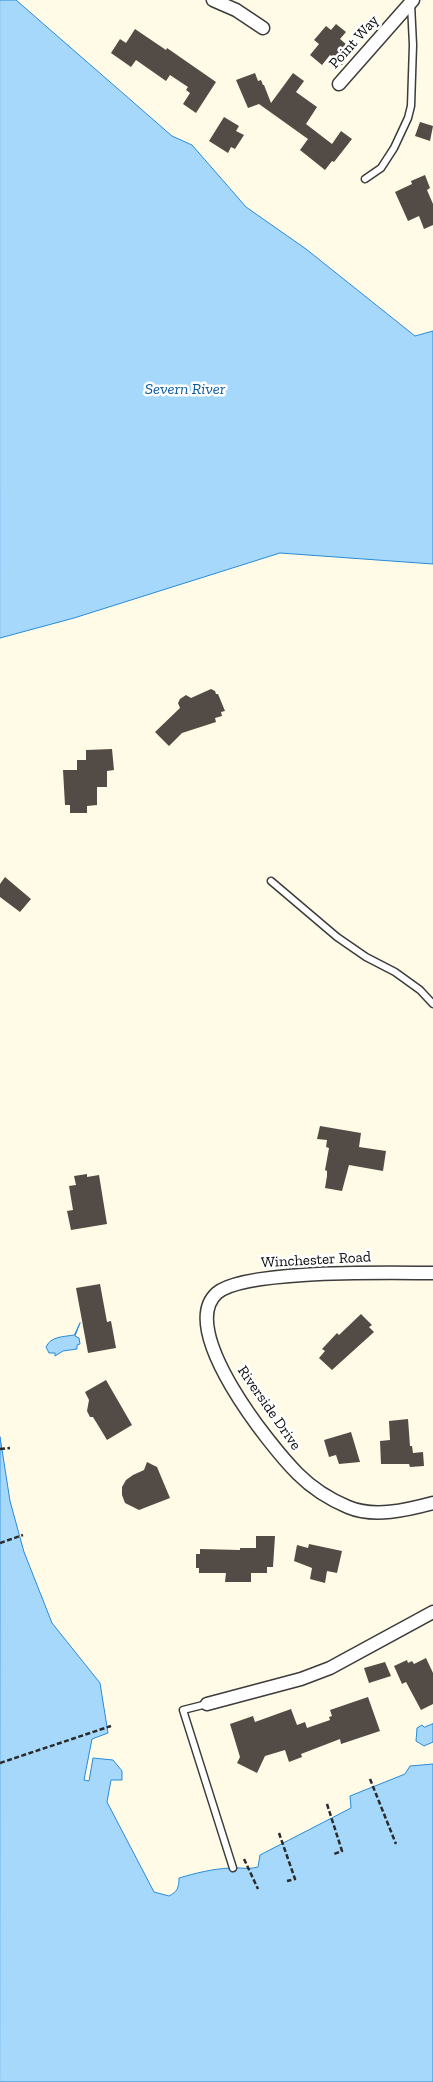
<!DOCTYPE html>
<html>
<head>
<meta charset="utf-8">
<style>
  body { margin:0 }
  canvas { display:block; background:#fffbe6 }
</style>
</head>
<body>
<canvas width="433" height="2082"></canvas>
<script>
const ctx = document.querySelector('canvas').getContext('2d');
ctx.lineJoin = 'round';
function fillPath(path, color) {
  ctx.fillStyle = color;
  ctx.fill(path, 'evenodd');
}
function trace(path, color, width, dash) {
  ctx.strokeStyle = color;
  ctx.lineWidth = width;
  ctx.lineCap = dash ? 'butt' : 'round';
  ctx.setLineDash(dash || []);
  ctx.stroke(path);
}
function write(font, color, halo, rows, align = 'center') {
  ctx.font = font + ' "Zilla Slab",serif';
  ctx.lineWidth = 5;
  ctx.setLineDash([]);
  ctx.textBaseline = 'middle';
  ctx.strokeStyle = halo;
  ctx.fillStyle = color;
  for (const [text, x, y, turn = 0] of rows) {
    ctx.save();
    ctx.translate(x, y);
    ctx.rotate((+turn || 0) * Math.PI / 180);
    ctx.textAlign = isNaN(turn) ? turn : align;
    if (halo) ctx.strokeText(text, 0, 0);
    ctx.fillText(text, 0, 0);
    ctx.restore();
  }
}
const water = new Path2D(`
  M0 0H16L172 136 192 145 246 207 306 249 415 336 433 331V564L280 553 74 618 0 638Z
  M80 1323 75 1336 79 1338 80 1344 77 1345V1349L63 1351 55 1356V1353H49L46 1347C51 1336 63 1337 74 1335Z
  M0 1437 10 1501 24 1552 52 1623 100 1683 108 1733 92 1739 84 1780 89 1781 93 1758 113 1760 122 1771V1780H111L107 1802 154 1892 169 1896C177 1892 179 1888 179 1878 196 1873 212 1869 230 1868 241 1867 246 1870 258 1867L260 1855 351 1808 350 1796 405 1774 410 1766 433 1764V2082H0Z
  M433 1724V1742L424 1746 416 1741 417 1728 422 1725 424 1727Z`);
fillPath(water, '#a6d8fb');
trace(water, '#288bd7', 1);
fillPath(new Path2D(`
  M336 24 346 32 340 39 354 51 342 65 330 55 322 65 310 55 319 44 314 40 326 26 331 30Z
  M135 29 166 50 167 48 216 82 196 113 183 104 190 93 186 90 188 87 170 75 166 81 136 60 131 67 111 53 120 39 126 43Z
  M255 73 258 81 261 80 263 85H264L271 103 293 73 304 81 296 92 317 107 306 124 332 144 341 131 352 139 334 162 332 161 325 170 300 150 308 139 259 104 248 108 236 80Z
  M224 117 239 126 236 131 244 135 235 149 231 147 228 153 209 141Z
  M420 122 433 126 430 141 415 136Z
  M425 175 430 188 427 190 433 204V225L424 229 419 216 408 221 395 192 412 184 411 181Z
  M211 689 215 691 216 694H218L225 711 221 712 222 716 215 718 216 722 182 733 169 746 155 732 180 708 178 703 180 699 186 695 191 698Z
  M112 749 114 770 107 771V787H97V805L87 806V813H70V805H65L63 770H77V760H86V750Z
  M5 877 31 899 20 912 0 897V884Z
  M320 1126 361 1133 359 1147 386 1151 383 1171 349 1165 342 1191 325 1188 327 1176V1171L325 1170 329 1148 326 1147 327 1140 317 1139Z
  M87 1174V1177L99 1175 107 1224 71 1230 67 1211 73 1210 69 1186 76 1185 74 1176Z
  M100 1284 107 1322 111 1321 116 1348 88 1353 76 1288Z
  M361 1314 372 1325 369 1327 374 1332 332 1370 319 1358 325 1351 322 1349 337 1333 339 1335Z
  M106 1380 132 1425 107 1440 93 1417H90L87 1411 89 1400 85 1392Z
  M408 1419 410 1446H412L413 1453 423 1452 424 1466 410 1467 409 1464H381L380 1441 390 1440 389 1421Z
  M351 1432 360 1462 339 1464 336 1455 329 1457 324 1440Z
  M147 1462 157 1467 170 1498 139 1510 125 1503 122 1495V1487L126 1480 133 1475 144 1470Z
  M256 1536H275L273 1567H267V1573H251V1582H225L226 1573H199V1568H196V1554H200V1549L240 1550V1548H256Z
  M309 1544 342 1551 337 1573 327 1571 325 1583 310 1579 312 1568 294 1561 297 1545 308 1548Z
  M426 1658 433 1673V1704L421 1710 406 1682 402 1684 394 1666 407 1660 408 1663 412 1661 414 1664Z
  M385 1662 391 1676 369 1683 364 1668Z
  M368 1697 380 1731 341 1744 340 1739 301 1754 302 1757 289 1762 285 1750 265 1756 257 1773 237 1763 240 1757 230 1724 253 1716 255 1722 291 1709 297 1725 305 1722 307 1728 330 1720 329 1717 332 1716 330 1710Z`), '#534b45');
const lane = new Path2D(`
  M365 179 381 168 394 148 408 118 411 106 413 45 411 4
  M271 881 337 937 366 957 395 972 420 990 433 1004
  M207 1704 183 1710 233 1868`);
const street = new Path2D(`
  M213 0 236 10 263 28
  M339 84 413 0
  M433 1273C392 1273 245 1269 217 1293 176 1329 270 1446 298 1474 312 1488 329 1499 348 1507 374 1518 407 1510 433 1503
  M207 1704 301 1679 330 1668 433 1612`);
trace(lane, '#3c3c3c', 9);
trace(street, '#3c3c3c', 15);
trace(new Path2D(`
  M0 1449 10 1448
  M0 1543 23 1535
  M0 1763 111 1726
  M370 1779 396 1844
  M327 1804 342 1851 334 1854
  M279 1833 295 1879 287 1881
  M244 1859 258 1889`), '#2b2b2b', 2.5, [5, 2.5]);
trace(lane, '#fff', 6);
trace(street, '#fff', 12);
write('15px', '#090909', '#fff', [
  ["Point Way",354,42,-48],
  ["Winchester Road",316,1260,-3],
  ["Riverside Drive",269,1408,55]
]);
write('italic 16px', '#0b5ba3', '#fff', [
  ["Severn River",185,389]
]);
</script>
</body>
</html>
